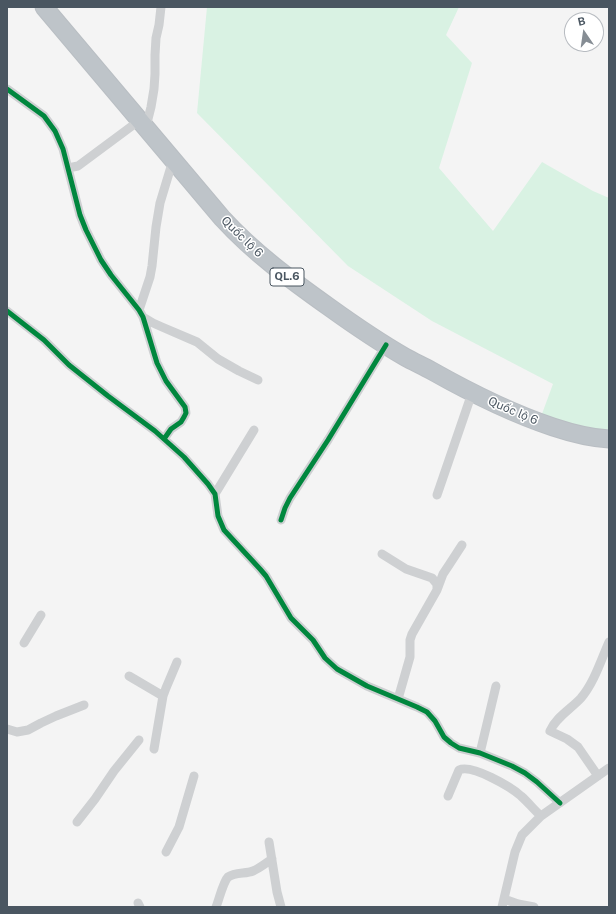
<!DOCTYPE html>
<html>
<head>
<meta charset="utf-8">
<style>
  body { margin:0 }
  #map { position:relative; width:616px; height:914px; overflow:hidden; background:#f4f4f4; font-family:"Public Sans",sans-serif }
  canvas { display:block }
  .frame { position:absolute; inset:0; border:8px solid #4a5661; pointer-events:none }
  .north { position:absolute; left:564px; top:12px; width:40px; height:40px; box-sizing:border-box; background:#fff; border:1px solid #b7bbc0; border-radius:50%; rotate:347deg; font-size:11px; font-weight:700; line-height:16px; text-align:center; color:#4a5661 }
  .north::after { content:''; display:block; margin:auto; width:14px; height:18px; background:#868d94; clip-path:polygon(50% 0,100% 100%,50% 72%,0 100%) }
</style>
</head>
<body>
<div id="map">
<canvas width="616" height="914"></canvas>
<div class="frame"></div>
<div class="north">B</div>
</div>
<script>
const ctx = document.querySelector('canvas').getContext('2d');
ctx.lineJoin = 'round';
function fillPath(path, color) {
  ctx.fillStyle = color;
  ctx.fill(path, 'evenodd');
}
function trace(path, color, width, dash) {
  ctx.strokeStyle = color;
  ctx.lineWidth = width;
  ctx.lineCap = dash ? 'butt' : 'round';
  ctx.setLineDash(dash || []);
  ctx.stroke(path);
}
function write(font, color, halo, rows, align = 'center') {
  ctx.font = font + ' "Public Sans",sans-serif';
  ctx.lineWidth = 3;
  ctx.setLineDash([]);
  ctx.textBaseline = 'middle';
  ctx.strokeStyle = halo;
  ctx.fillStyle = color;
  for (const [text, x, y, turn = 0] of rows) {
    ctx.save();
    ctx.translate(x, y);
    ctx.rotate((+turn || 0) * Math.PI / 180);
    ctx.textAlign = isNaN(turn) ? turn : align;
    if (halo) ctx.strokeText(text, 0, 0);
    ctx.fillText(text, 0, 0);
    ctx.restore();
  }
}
fillPath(new Path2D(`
  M207 7H459L446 35 472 63 439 168 493 231 542 162 593 191 609 198V439L539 422 553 384 432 321 348 266 197 113Z`), '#d9f2e3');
const highway = new Path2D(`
  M44 7 222 218C254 253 291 280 329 307 354 325 379 342 405 357 414 362 423 366 432 371 471 393 511 413 553 427 571 433 590 438 609 439`);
trace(highway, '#b9bec3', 19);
trace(new Path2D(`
  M7 89 44 116 55 131 63 149 80 215 86 230 101 260 111 275 139 310 143 317 157 363 166 381 185 407 186 413 184 417 181 422 171 429 164 439
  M146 127 151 107 154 89 155 74V55L156 38 159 25 161 7
  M68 168 78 166 140 120
  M139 310 150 277 152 266 156 227 160 203 173 160
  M7 311 44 340 69 365 108 396 155 431 184 457 208 484 215 494 218 516 224 530 260 569 266 576 291 618 313 640 325 658 337 669 367 686 417 707 427 712 435 721 444 737 451 743 459 748 480 753 512 766 525 773 537 782 560 803
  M143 317 153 323 162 327 197 342 218 359 239 371 258 380
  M215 494 254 430
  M437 495 472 393
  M281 520 285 508 290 498 328 440 386 345
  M382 554 406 569 432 578 437 584V590
  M24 643 41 615
  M129 676 163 696
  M398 699 410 657V640L412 634 437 590 443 574 449 565 462 545
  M7 729 17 732 28 730 41 723 56 716 84 705
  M154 749 163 696 166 688 177 662
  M480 753 496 686
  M598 776 578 747 567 739 550 731C556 717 571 709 581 698 594 683 601 660 609 642
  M448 796 459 770C472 764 511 787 521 796 528 802 534 810 541 816
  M77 822 95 799 114 771 139 740
  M269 842 277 892 281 907
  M166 852 179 827 194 776
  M504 899 518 904 534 907
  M138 903 140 907
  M216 907C219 900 223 882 228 877 235 872 246 874 253 871 260 868 266 863 272 859
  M502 907 515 852 522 835 541 816 609 768`), '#ced0d2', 9);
trace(highway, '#bec4c9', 17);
trace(new Path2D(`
  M7 89 44 116 55 131 63 149 80 215 86 230 101 260 111 275 139 310 143 317 157 363 166 381 185 407 186 413 184 417 181 422 171 429 164 439
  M7 311 44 340 69 365 108 396 155 431 184 457 208 484 215 494 218 516 224 530 260 569 266 576 291 618 313 640 325 658 337 669 367 686 417 707 427 712 435 721 444 737 451 743 459 748 480 753 512 766 525 773 537 782 560 803
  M281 520 285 508 290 498 328 440 386 345`), '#00873e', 5);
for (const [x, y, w] of [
  [287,277,34]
]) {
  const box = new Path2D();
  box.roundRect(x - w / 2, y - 9, w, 18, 3);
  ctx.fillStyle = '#fff';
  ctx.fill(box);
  trace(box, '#4a5661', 1);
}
write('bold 11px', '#4a5661', null, [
  ["QL.6",287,277]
]);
write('12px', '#4a5661', '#fff', [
  ["Quốc lộ 6",242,237,44],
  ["Quốc lộ 6",513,411,23]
]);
</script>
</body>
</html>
